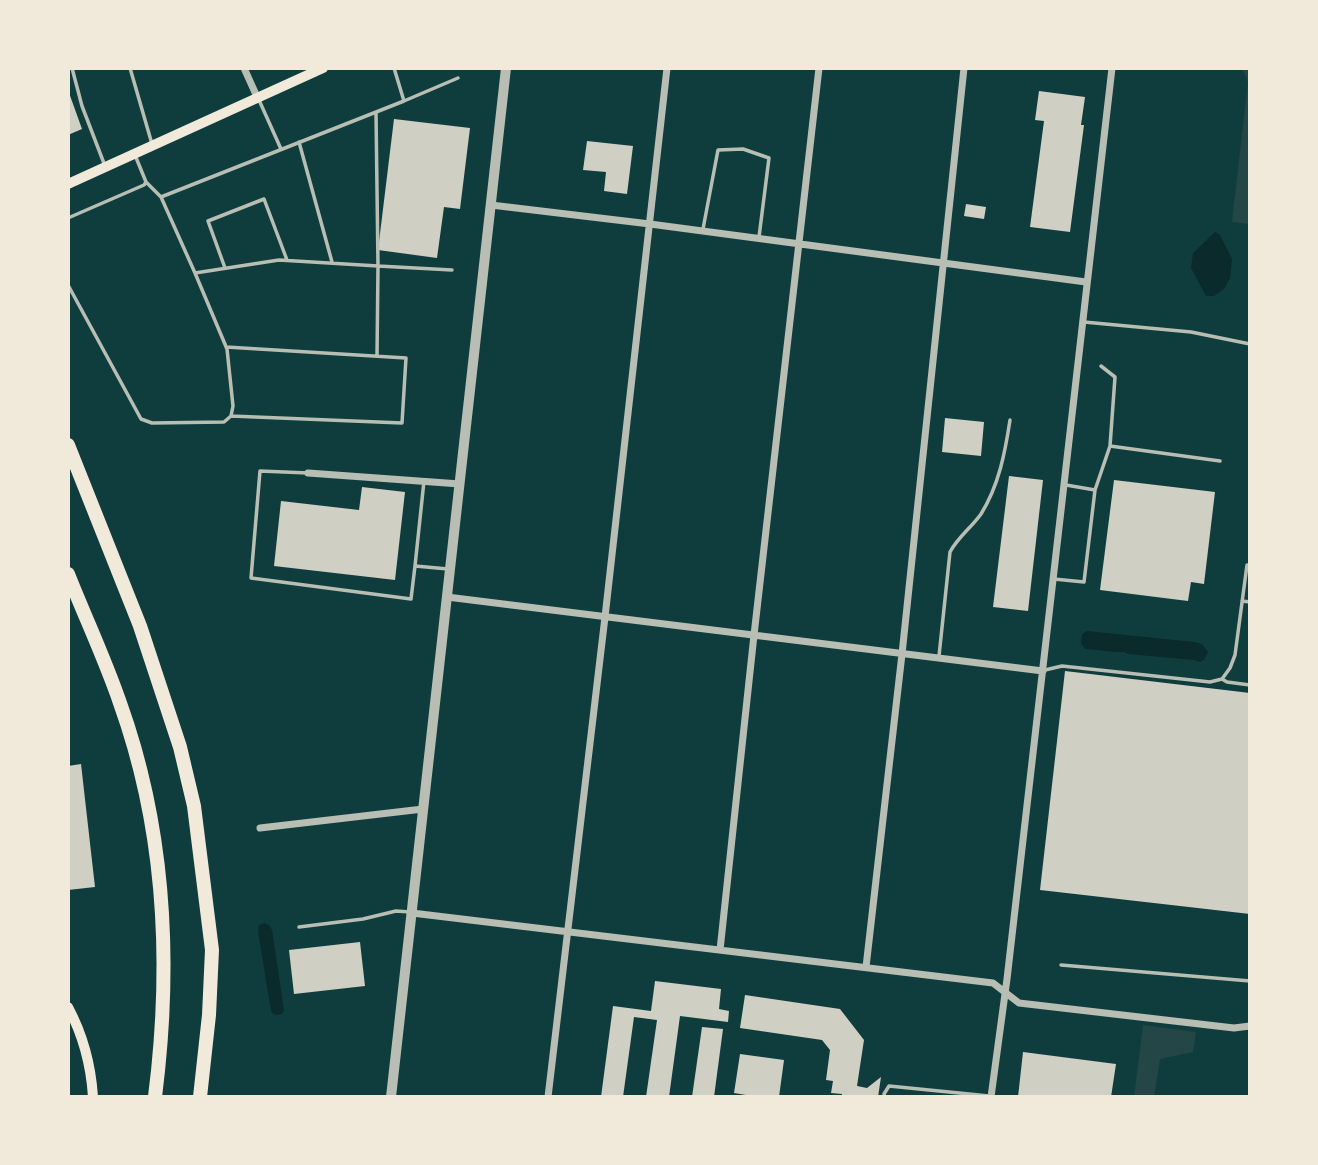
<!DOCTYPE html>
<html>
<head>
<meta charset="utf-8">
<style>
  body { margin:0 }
  #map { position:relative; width:1318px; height:1165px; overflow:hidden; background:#0f3d3e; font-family:Quicksand,sans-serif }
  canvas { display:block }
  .frame { position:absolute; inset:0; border:70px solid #f1e9da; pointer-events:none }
</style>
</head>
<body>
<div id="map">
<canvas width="1318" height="1165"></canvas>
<div class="frame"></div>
</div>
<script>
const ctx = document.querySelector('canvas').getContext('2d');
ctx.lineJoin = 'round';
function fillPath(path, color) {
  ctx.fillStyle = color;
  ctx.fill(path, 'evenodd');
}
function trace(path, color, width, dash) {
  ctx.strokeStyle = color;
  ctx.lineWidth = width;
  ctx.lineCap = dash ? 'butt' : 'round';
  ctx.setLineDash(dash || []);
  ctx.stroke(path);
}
fillPath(new Path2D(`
  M1242 68H1250L1249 224 1232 222 1248 82Z
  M1143 1025 1196 1032 1193 1052 1160 1059 1154 1097H1134Z`), '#244646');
fillPath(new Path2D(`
  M1215 232 1220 235 1232 259 1230 278 1225 288 1214 296H1206L1191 268 1193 253Z
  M1087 631 1194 642 1202 644 1208 652 1204 660 1200 662 1194 660 1128 654 1124 652H1117L1085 649 1081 643 1082 634Z
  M264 923 269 925 272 930 284 1010 282 1014C277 1015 274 1016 271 1011L258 931 259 925Z`), '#0a2a2b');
fillPath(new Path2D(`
  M68 90 82 129 68 135Z
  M1039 91 1085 97 1081 125H1084L1070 232 1030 227 1044 121 1035 120Z
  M394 119 470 128 460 209 444 207 437 258 378 250Z
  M587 141 633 146 627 194 604 191 606 172 583 170Z
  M966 204 986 207 984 219 964 216Z
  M945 418 984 422 981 456 942 452Z
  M1009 476 1043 480 1028 611 993 607Z
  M1114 480 1215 492 1204 584 1191 582 1188 601 1100 590Z
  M362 487 405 492 395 580 274 566 281 501 359 510Z
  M1065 671 1250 693V914L1040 890Z
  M81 764 95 887 68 890V766Z
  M360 942 365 986 294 994 289 950Z
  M655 981 721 989 719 1009 729 1011 728 1022 680 1016 669 1097H646L657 1020 634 1017 623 1097H601L613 1006 651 1011Z
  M745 995 840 1009 864 1040 857 1086 867 1088 881 1077 878 1097H842V1094L831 1093 833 1081 826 1080 830 1050 822 1040 740 1028Z
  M702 1027 723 1029 714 1097H692Z
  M1023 1052 1116 1064 1111 1097H1018Z
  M740 1054 784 1060 779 1097H758L734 1093Z`), '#cfcfc3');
trace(new Path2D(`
  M72 68 82 106 105 166
  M130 68 152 144
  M259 100 281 149
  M404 101 458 78
  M299 142 332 262
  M161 197 404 101 394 68
  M68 218 144 185 146 182 135 155
  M703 229 718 150 743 149 769 158 759 237
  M225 268 208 221 264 199 287 260
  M195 273 279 260 378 266 376 113
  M68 285 141 419 152 423 224 422 231 416 233 406 227 349 195 273 161 197 146 182
  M1084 322 1191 332 1250 344
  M226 347 406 358 402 423 231 416
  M377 356 378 266 452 270
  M1101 366 1115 377 1110 446
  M308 473 260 471 251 578 411 599 415 566 448 569
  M1095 490 1110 446 1220 461
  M415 566 424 481
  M1054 579 1084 582 1095 490 1066 485
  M1242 601 1250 602
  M939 656 950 552C958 537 971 528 981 514 999 485 1005 453 1010 420
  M1045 670 1062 666 1210 682 1222 679 1230 668 1235 655 1247 565 1250 566
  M1222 679 1227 682 1250 685
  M299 927 363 919 396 911 410 912
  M1061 965 1250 981
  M885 1097 884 1094 889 1086 989 1096`), '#b8beb3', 3.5);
trace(new Path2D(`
  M244 68 258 99
  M491 205 650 224 1086 282
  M308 473 460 484
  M447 597 1043 671
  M260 828 423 809
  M412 913 993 983 1019 1003 1234 1028 1250 1026
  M720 950 754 635 819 68
  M866 967 902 654 964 68
  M548 1097 605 617 667 68
  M991 1097 1007 979 1112 68`), '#b8beb3', 7);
trace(new Path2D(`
  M391 1097 506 68`), '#b8beb3', 10);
trace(new Path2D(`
  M68 184 323 68
  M68 1007C83 1035 91 1065 93 1097`), '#f1e9da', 10);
trace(new Path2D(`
  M68 445 140 626 180 747 194 806 212 950 209 1015 200 1097
  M68 574C85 617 105 659 120 703 166 831 172 963 155 1097`), '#f1e9da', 14);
</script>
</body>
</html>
